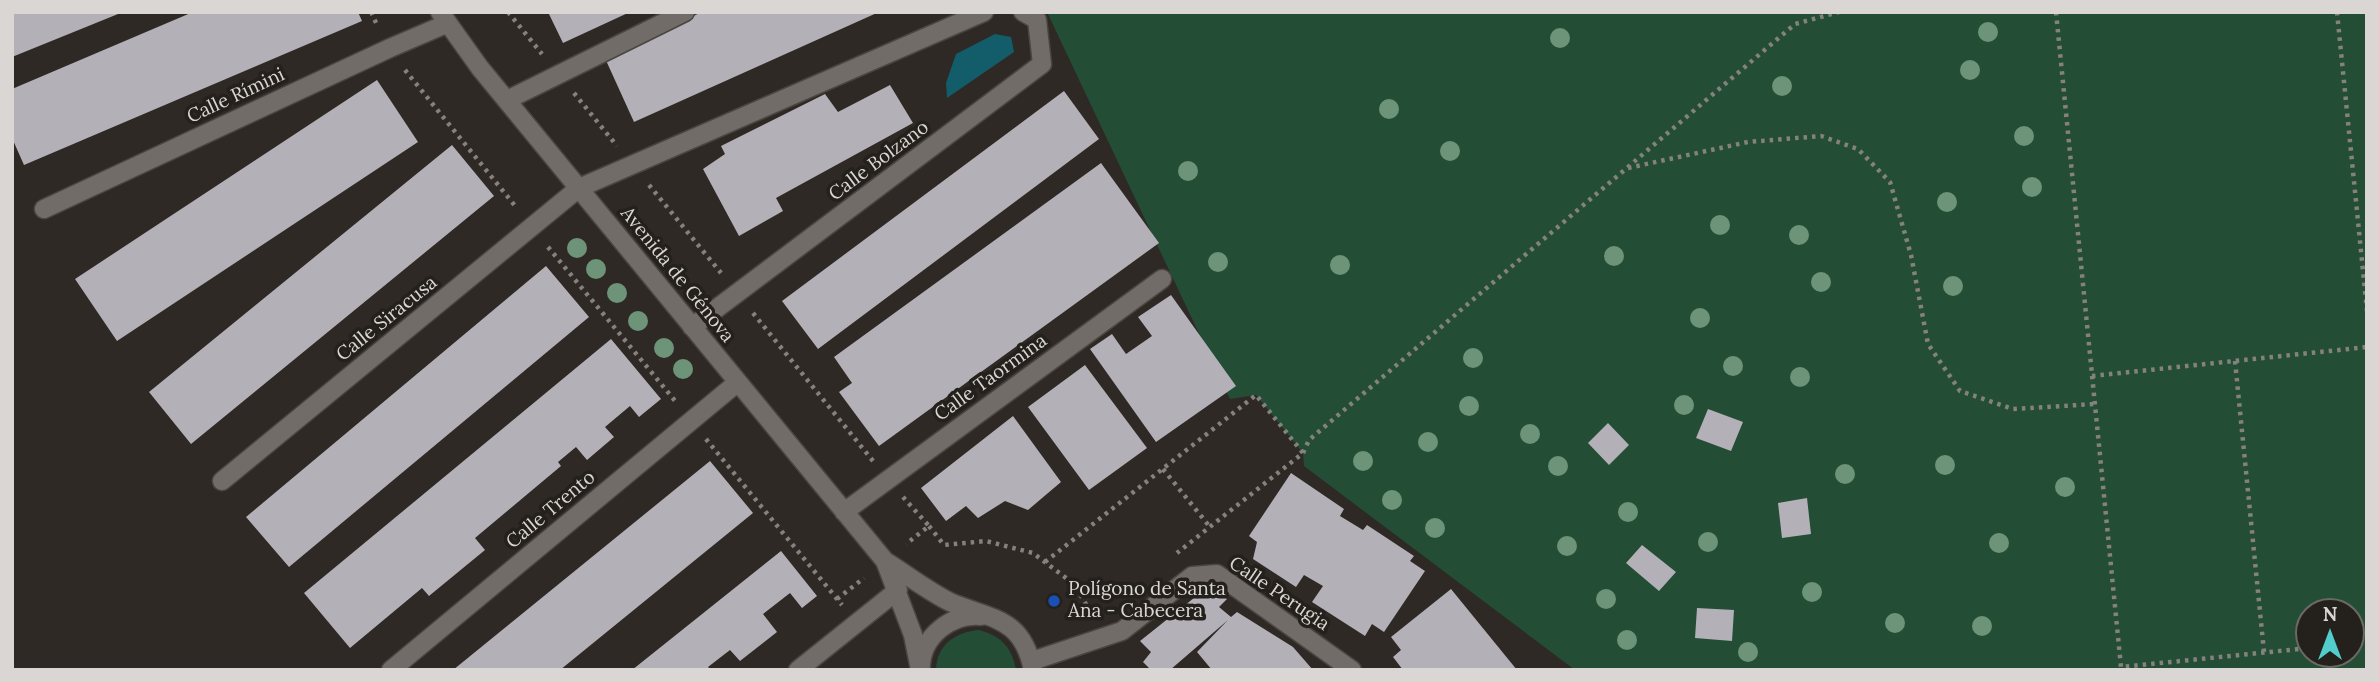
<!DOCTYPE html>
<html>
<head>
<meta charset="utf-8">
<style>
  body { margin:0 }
  #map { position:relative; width:2379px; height:682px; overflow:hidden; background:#2e2925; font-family:Lora,serif }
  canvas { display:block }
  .frame { position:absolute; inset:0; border:14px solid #d9d6d3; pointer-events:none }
  .north { position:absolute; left:2295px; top:598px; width:70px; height:70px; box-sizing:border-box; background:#24201c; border:2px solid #6c6965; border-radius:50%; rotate:0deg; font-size:19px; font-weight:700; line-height:28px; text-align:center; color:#d9d6d3 }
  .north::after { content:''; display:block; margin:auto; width:24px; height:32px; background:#52cdcc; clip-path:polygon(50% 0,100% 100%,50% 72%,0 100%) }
</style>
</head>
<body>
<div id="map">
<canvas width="2379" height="682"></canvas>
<div class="frame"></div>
<div class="north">N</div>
</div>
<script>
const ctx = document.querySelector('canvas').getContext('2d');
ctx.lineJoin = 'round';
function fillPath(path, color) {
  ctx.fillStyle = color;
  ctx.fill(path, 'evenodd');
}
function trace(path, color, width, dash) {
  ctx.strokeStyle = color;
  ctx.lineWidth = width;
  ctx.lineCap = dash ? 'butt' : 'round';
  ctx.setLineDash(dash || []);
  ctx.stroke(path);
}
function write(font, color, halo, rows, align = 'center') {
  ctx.font = font + ' Lora,serif';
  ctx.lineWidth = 7;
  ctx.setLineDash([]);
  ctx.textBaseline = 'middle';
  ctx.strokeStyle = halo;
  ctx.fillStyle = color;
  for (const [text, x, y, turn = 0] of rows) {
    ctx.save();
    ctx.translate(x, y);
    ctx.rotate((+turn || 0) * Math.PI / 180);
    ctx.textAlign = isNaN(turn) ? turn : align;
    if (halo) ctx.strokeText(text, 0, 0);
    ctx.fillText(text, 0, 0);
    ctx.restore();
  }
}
fillPath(new Path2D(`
  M1047 12H2367V670H1575L1304 466 1303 453 1256 395 1230 399ZM2309 612H2351V654H2309Z
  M979 630C1001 636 1012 647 1016 670H936C937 644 956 632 979 630Z`), '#234e35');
fillPath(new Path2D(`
  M995 34 1011 37 1014 52 947 98 946 83 956 54Z`), '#135c69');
fillPath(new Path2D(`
  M12 12H123L12 57Z
  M193 12H358L362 21 24 165 12 138V89Z
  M548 12H630L563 43Z
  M702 12H879L634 122 604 56Z
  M377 80 418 142 117 341 75 279Z
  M890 85 913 123 776 198 783 211 739 236 703 169 725 154 721 146 825 94 838 112Z
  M1064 91 1099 139 818 349 782 301Z
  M452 145 494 196 191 444 149 392Z
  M1101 163 1159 243 879 446 839 392 852 383 834 357Z
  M546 266 589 317 289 567 246 517Z
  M1171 295 1236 386 1156 442 1090 349 1112 334 1126 354 1152 336 1138 317Z
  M611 339 661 399 639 417 630 406 605 427 614 437 587 460 576 447 558 462 561 466 475 538 485 550 429 596 422 588 350 648 304 593Z
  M1085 365 1147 448 1089 490 1028 407Z
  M1708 409 1743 422 1731 451 1696 438Z
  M1013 416 1061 482 1028 510 1005 501 978 518 966 506 946 521 921 488Z
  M1608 423 1629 445 1609 465 1588 443Z
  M710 461 753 513 560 670H453Z
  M1291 473 1344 509 1340 516 1363 530 1367 525 1414 556 1410 561 1425 571 1384 632 1372 624 1365 636 1312 602 1323 586 1304 575 1296 587 1253 559 1257 542 1249 536Z
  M1807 498 1811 534 1782 538 1778 503Z
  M1642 545 1676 572 1659 591 1626 563Z
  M781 551 817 596 802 608 790 593 763 614 777 632 740 661 730 650 708 667 711 670H632Z
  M1209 586 1227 599 1219 607 1231 617 1237 612 1293 647 1313 670H1212L1197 652 1228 620 1170 670H1151L1143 662 1151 652 1140 641Z
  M1451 589 1517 670H1403L1393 657 1401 650 1391 637Z
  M1697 608 1734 610 1732 641 1695 638Z`), '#b4b0b7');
const minor = new Path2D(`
  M440 12 480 68 885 561 913 635 920 670
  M507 100 685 12
  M44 209 390 48 446 24
  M692 327 1042 64 1037 20 1023 12
  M222 481 579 188 984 12
  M844 512 1162 279
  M885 561C906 574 928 591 950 602 993 620 1022 617 1033 670
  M1032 661 1122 631 1192 576 1217 574 1352 670
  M921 666C922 636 952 613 981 616
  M391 670 738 382
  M798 670 898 590`);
trace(minor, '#494541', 21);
trace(new Path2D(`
  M371 12 378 27
  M508 12 542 54
  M2056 12 2121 667 2309 648
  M2337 12 2367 311
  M405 70 516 207
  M574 93 617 146
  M1628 168 1748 142 1821 136 1858 149 1890 182 1911 255 1928 344 1960 391 2013 409 2095 404
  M649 185 721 273
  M548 247 676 402
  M753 313 873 461
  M2235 361 2264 652
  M2092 376 2367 347
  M706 439 842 605
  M1303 453 1309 440 1795 24 1839 12
  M1163 469 1210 527
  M903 497 929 526 906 544
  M929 526 944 545 986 541 1033 553 1074 584 1093 616
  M1045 562 1256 395 1303 453 1177 553
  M837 599 864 578
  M2351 644 2367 642`), '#85817d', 4.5, [3.5, 5]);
trace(minor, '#716c67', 18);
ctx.fillStyle = '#6d9478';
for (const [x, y] of [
  [1988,32],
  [1560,38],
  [1970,70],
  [1782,86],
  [1389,109],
  [2024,136],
  [1450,151],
  [1188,171],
  [2032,187],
  [1947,202],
  [1720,225],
  [1799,235],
  [577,248],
  [1614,256],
  [1218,262],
  [1340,265],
  [596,269],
  [1821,282],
  [1953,286],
  [617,293],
  [1700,318],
  [638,321],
  [664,348],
  [1473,358],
  [1733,366],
  [683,369],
  [1800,377],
  [1684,405],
  [1469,406],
  [1530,434],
  [1428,442],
  [1363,461],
  [1945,465],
  [1558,466],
  [1845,474],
  [2065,487],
  [1392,500],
  [1628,512],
  [1435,528],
  [1708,542],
  [1999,543],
  [1567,546],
  [1812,592],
  [1606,599],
  [1895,623],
  [1982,626],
  [1627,640],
  [1748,652]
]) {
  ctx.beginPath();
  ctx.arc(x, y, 10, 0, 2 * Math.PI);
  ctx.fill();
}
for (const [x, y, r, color] of [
  [1054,601,7,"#1a4fb4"]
]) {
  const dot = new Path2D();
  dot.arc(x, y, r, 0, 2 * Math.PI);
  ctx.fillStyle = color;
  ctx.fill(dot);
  trace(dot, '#24201c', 2.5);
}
write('19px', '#d9d6d3', '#24201c', [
  ["Calle Rímini",236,96,-25],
  ["Calle Bolzano",879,161,-37],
  ["Avenida de Génova",677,275,51],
  ["Calle Siracusa",387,319,-39],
  ["Calle Taormina",991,378,-36],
  ["Calle Trento",551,510,-40],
  ["Calle Perugia",1279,594,34]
]);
write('19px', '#d9d6d3', '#24201c', [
  ["Polígono de Santa",1068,590],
  ["Ana - Cabecera",1068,612]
], 'left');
</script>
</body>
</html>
